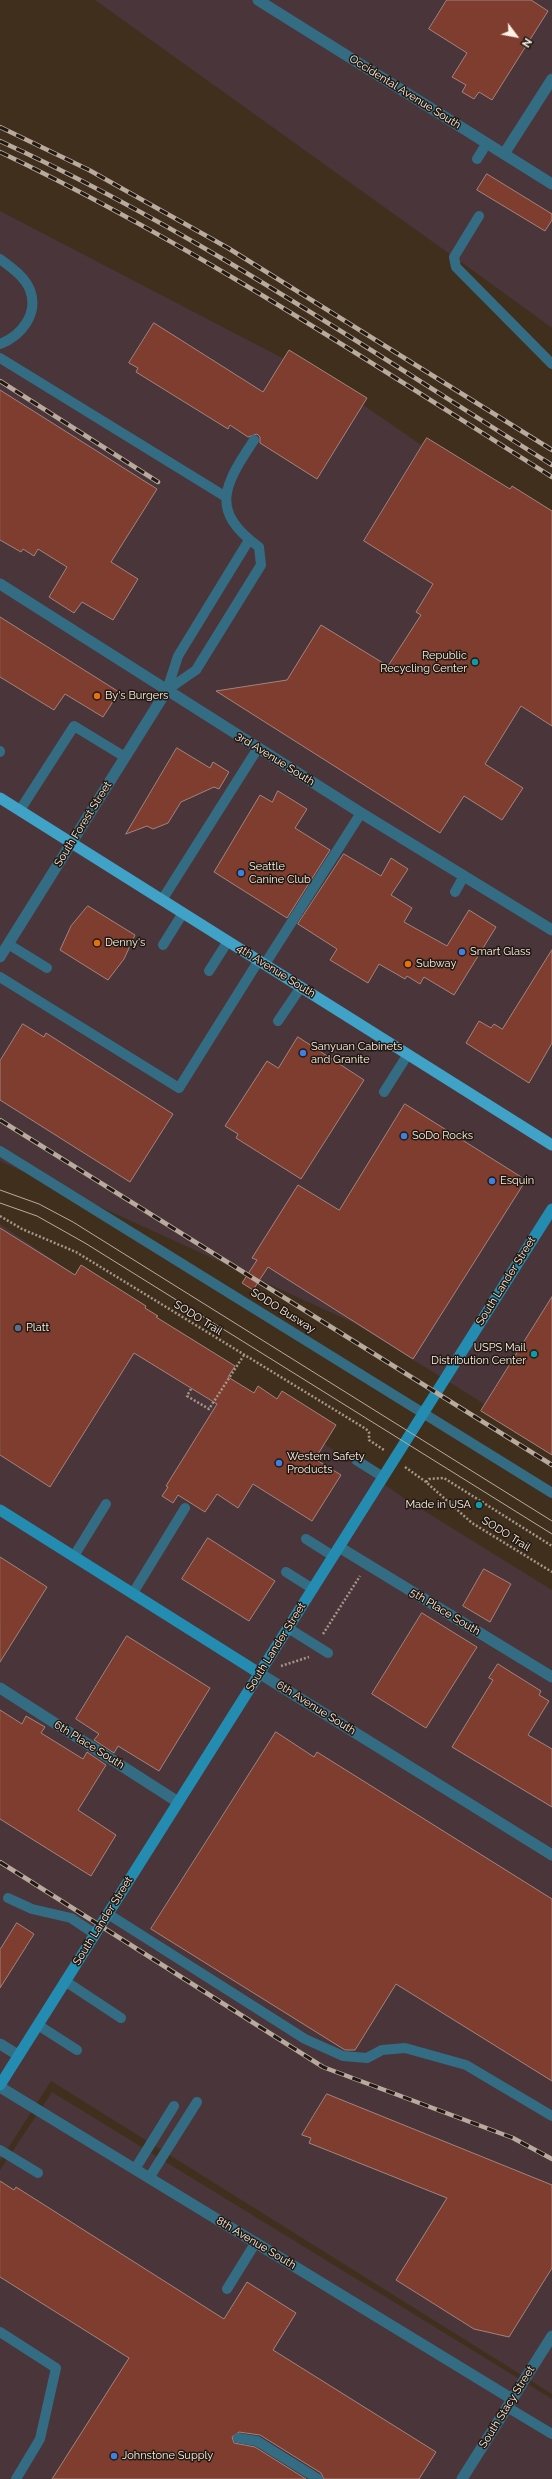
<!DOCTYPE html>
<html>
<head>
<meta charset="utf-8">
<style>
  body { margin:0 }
  #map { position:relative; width:552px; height:2479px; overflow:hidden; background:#412f1e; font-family:Raleway,sans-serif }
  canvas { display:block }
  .north { position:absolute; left:496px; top:16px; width:40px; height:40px; -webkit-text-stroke:3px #221912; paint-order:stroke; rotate:122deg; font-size:11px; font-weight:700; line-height:16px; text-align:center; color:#fdf1e6 }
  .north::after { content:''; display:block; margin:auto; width:14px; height:18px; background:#fdf1e6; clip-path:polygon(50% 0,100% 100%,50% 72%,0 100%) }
</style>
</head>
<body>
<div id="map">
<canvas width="552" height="2479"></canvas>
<div class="north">N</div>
</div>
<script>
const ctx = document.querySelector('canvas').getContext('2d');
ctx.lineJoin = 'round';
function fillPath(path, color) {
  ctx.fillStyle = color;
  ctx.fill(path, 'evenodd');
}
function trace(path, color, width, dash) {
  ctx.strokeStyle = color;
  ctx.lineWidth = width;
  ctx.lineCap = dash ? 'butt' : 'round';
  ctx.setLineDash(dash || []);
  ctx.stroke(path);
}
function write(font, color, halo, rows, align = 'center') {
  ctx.font = font + ' Raleway,sans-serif';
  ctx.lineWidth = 3;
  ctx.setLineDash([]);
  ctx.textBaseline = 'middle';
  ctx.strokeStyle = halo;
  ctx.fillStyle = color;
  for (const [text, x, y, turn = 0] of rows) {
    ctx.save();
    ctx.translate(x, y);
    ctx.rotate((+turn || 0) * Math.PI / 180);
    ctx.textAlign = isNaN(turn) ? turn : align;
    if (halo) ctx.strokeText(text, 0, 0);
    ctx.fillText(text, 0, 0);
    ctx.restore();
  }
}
fillPath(new Path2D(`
  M95 0H552V328L493 285Z
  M0 211 334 385 552 535V1446L354 1323 0 1161Z
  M0 1224 413 1504 552 1590V2394L51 2081 0 2161Z
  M52 2092 552 2399V2479H0V2170Z`), '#49353a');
const building = new Path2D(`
  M447 0H531L548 11 492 100 479 92 474 99 462 92 466 85 452 77 467 53 429 29Z
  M487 174 552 214V220L545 231 477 190Z
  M154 323 263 392 289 350 367 398 317 479 260 443V437L257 434 248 437 230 425 228 429 136 372 138 368 129 363Z
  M0 390 157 489 111 562 138 579 113 620 82 602 74 613 49 597 67 567 38 549 34 556 23 549 21 552 0 540Z
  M427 438 510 489 512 486 552 511V726L521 706 485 764 523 788 502 820 464 796 440 833 216 691 287 680 321 625 388 666 421 615 416 612 433 584 364 541Z
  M0 617 119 692 103 717 65 694 54 710 0 677Z
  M177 748 210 768 213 762 229 772 219 789 214 787 181 802 168 823 153 829 147 826 126 834Z
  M278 791 307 809 295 828 330 850 287 918 214 872 260 795 272 802Z
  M344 854 381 876 391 858 408 869 391 895 412 908 404 922 447 946 469 910 496 927 454 995 424 977 420 984 407 976 405 979 379 964 368 983 330 960 337 949 298 924Z
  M88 906 135 935 124 959 108 980 60 950 71 926Z
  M552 950V1043L529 1083 466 1043 479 1021 491 1028 494 1024 502 1029Z
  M23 1024 44 1037 46 1033 173 1114 130 1182 0 1100V1061Z
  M298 1037 364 1080 301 1179 236 1138 238 1134 225 1126 267 1061 278 1068Z
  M405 1104 526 1180 413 1359 268 1267 253 1290 242 1283 257 1260 252 1258 298 1185 339 1210Z
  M0 1228 75 1275 81 1265 146 1306 145 1308 158 1316 156 1317 235 1366 228 1377 254 1393 258 1386 277 1399 282 1391 336 1425 315 1459 341 1475 312 1521 253 1484 238 1508 217 1494 205 1512 178 1495 173 1503 162 1496 168 1487 166 1486 217 1404 134 1353 50 1487 0 1455Z
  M552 1297V1455L481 1411Z
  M208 1538 275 1581 249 1621 182 1579Z
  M0 1557 47 1587 0 1662Z
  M484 1569 511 1584 490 1622 463 1606Z
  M422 1613 477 1647 426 1728 372 1694Z
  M127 1636 210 1688 159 1771 118 1746 114 1753 94 1740 99 1734 76 1719Z
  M498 1664 541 1691 539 1695 549 1701 528 1735 552 1749V1807L452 1747 493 1680 489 1678Z
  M0 1710 22 1724 26 1716 45 1727 41 1733 83 1759 87 1752 106 1765 78 1810 116 1835 91 1876 0 1819Z
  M276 1732 314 1757 317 1752 552 1899V2081L396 1984 355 2050H345L151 1929Z
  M17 1923 34 1934 0 1988V1950Z
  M327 2094 552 2185V2268L509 2337 474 2329 396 2280 447 2198 309 2143 311 2138 302 2135Z
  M0 2181 14 2190 16 2187 224 2319 247 2282 296 2313 273 2350 436 2452 419 2479H324L321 2473 260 2435 239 2432 232 2437 234 2443 255 2447 306 2479H52L129 2358 0 2277Z`);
fillPath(building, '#7e3d2e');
trace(building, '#a2847d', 1);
trace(new Path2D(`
  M0 1216 22 1229 76 1252 366 1429 369 1432V1440L384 1450
  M191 1389 187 1396 209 1409 244 1355
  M405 1467 426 1482 472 1523 552 1572
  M426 1482 429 1479 444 1478 552 1546
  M323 1634 360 1576
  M281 1666 309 1657`), '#a69789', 2.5, [2, 2]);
trace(new Path2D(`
  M477 159 487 143
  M479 216 454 257 456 267 552 364
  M0 259C11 267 25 277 30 290 39 314 21 336 0 344
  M0 358 226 497
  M167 690 196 670 261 565 259 547C208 510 225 484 254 440
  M167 690 178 656 249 540
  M0 752V751
  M20 810 74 726 125 757
  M455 892 464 876
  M162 900 258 748
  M8 944 47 968
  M163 945 183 913
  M265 964 361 813
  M209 971 228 941
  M0 977 179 1088 259 960
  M278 1021 301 987
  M384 1092 408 1054
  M0 1151 552 1493
  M356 1460 383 1477
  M306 1539 333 1556
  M74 1556 106 1504
  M286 1572 313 1589
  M133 1593 185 1508
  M288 1628 328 1653
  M8 1898 32 1909 71 1918 95 1934
  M108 1914 305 2039 343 2056 367 2058 382 2050 405 2048 466 2065 552 2116
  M65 1981 121 2018
  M38 2025 77 2050
  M0 2150 38 2173
  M135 2169 174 2106
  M149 2178 197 2102
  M227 2289 256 2242
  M0 2332 56 2368 40 2439 16 2479
  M507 2407 552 2434
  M238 2438 257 2441 318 2479`), '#346d83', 10);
trace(new Path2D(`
  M258 0 552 184
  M504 154 552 79
  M0 584 361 813 552 930
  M0 957 167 690
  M339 1547 552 1677
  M0 1688 178 1802
  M0 2044 18 2055
  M0 2087 512 2399
  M462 2479 552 2336`), '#346d83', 11);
trace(new Path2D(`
  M259 1673 552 1855`), '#346d83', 11);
trace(new Path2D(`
  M0 1510 259 1673
  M0 2085 552 1209`), '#248cb0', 11);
trace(new Path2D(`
  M0 798 552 1145`), '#40a2c6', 11);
trace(new Path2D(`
  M0 1190 39 1204 73 1222 552 1521
  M0 1203 37 1216 85 1243 552 1534`), '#b8aa9d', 1);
const rail = new Path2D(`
  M0 127 89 170 228 248 552 450
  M0 141C194 230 372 352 552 465
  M0 152C193 244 372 364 552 477
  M0 381 158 482
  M0 1120 552 1465
  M0 1862 323 2067 513 2138 552 2159`);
trace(rail, '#b8aa9d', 4.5);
trace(rail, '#221912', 3, [9]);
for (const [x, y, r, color] of [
  [475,662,4,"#0f9aa8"],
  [97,696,4,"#e8710a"],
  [241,873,4,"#3f7fe0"],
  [97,943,4,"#e8710a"],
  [462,952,4,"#3f7fe0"],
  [408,964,4,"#e8710a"],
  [303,1053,4,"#3f7fe0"],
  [404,1136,4,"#3f7fe0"],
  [492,1181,4,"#3f7fe0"],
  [18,1328,4,"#5c6f8a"],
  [534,1354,4,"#0f9aa8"],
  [279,1463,4,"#3f7fe0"],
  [479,1505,4,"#0f9aa8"],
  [114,2456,4,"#3f7fe0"]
]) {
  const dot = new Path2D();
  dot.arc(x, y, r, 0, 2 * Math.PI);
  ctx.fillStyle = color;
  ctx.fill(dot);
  trace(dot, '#221912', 1.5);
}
write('11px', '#fdf1e6', '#221912', [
  ["Occidental Avenue South",405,92,32],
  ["3rd Avenue South",275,759,32],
  ["South Forest Street",83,824,-58],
  ["4th Avenue South",276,971,32],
  ["South Lander Street",506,1281,-58],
  ["SODO Busway",283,1311,32],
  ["SODO Trail",198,1318,32],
  ["SODO Trail",506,1534,32],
  ["5th Place South",445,1612,31],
  ["South Lander Street",276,1647,-58],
  ["6th Avenue South",316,1708,32],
  ["6th Place South",89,1745,32],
  ["South Lander Street",103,1921,-58],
  ["8th Avenue South",256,2243,31],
  ["South Stacy Street",507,2407,-58]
]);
write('11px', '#fdf1e6', '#221912', [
  ["Republic",467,656,"right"],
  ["Recycling Center",467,669,"right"],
  ["By's Burgers",105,696],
  ["Seattle",249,867],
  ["Canine Club",249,880],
  ["Denny's",105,943],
  ["Smart Glass",470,952],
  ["Subway",416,964],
  ["Sanyuan Cabinets",311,1047],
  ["and Granite",311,1060],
  ["SoDo Rocks",412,1136],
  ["Esquin",500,1181],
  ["Platt",26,1328],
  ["USPS Mail",526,1348,"right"],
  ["Distribution Center",526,1361,"right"],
  ["Western Safety",287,1457],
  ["Products",287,1470],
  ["Made in USA",471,1505,"right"],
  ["Johnstone Supply",122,2456]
], 'left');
</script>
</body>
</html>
